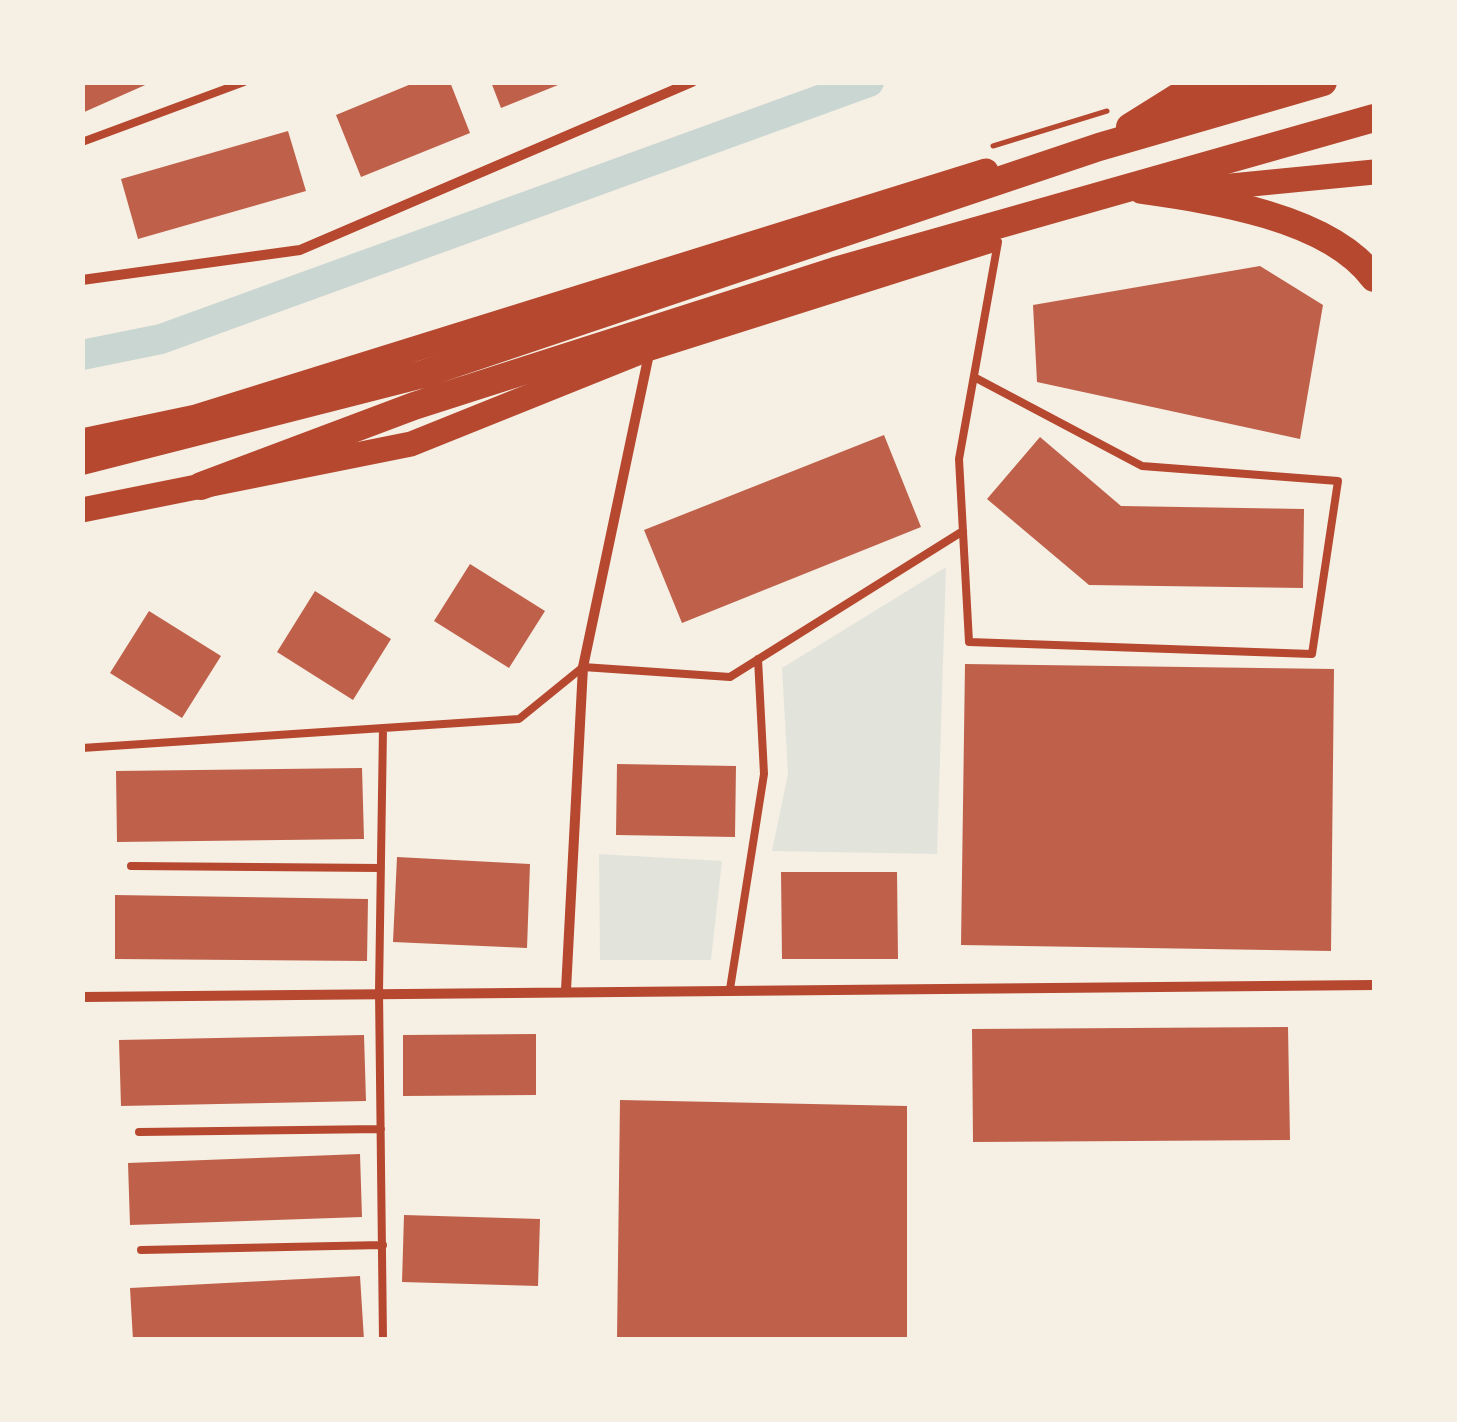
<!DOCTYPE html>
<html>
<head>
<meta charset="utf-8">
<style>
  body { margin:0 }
  #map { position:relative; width:1457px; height:1422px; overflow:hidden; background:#f6efe4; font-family:Raleway,sans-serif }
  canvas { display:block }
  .frame { position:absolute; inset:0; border:85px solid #f6efe4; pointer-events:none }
</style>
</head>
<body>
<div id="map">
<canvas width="1457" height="1422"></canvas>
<div class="frame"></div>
</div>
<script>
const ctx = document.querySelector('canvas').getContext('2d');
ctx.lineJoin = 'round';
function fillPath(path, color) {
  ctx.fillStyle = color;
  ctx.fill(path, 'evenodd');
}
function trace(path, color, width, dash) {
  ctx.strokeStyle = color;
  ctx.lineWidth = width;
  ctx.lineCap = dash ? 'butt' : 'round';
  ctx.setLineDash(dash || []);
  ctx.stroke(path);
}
fillPath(new Path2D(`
  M946 567 937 854 772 851 788 774 782 668Z
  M599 854 722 861 711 960H600Z`), '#e2e4dc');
trace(new Path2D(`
  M82 355 161 339 869 82`), '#c9d6d2', 30);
fillPath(new Path2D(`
  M82 82H152L82 113Z
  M416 82H450L470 133 361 177 336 115Z
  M491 82H563V83L501 108Z
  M288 131 306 191 138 239 121 179Z
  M1260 266 1323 305 1300 439 1037 382 1033 305Z
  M884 435 921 527 682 623 644 530Z
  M1040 437 1121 506 1304 509 1303 588 1089 585 987 499Z
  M470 564 545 611 509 668 434 621Z
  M315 591 391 639 353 700 277 652Z
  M149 611 221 656 182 718 110 673Z
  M965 664 1334 669 1331 951 961 945Z
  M617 764 736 766 735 837 616 835Z
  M362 768 364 839 117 842 116 771Z
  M397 857 530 864 527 948 393 942Z
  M781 872H897L898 959H782Z
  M115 895 368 899 367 961 115 959Z
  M1288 1027 1290 1140 973 1142 972 1029Z
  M536 1034V1095L403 1096V1035Z
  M364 1035 366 1101 121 1106 119 1040Z
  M620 1100 907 1106V1340H617Z
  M360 1154 362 1217 130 1225 128 1163Z
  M404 1215 540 1219 538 1286 402 1282Z
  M360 1276 364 1340H133L130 1288Z`), '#bf614a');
trace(new Path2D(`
  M993 146 1107 111`), '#b5482f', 5);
trace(new Path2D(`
  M82 142 244 82
  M974 377 1142 466 1338 481 1312 654 969 642 959 459 998 242
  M82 748 519 719 583 667 730 677 963 531
  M131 866 381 868
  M730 989 764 774 758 659
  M139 1132 381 1129
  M141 1250 383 1245
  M383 1340 379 991 383 728`), '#b5482f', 8);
trace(new Path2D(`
  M82 280 300 250 692 82
  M566 990 583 667 649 354
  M82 997 1374 985`), '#b5482f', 10);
trace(new Path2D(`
  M1166 112 1257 82
  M1180 191 1374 172
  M82 441 196 417 986 171
  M82 510 411 444 650 348 988 241`), '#b5482f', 25);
trace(new Path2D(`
  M1130 127 1202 82
  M1142 190C1213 200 1329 217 1374 278
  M82 461 423 374 1099 147 1323 82
  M201 486 414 406 835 271 1374 118`), '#b5482f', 28);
</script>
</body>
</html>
